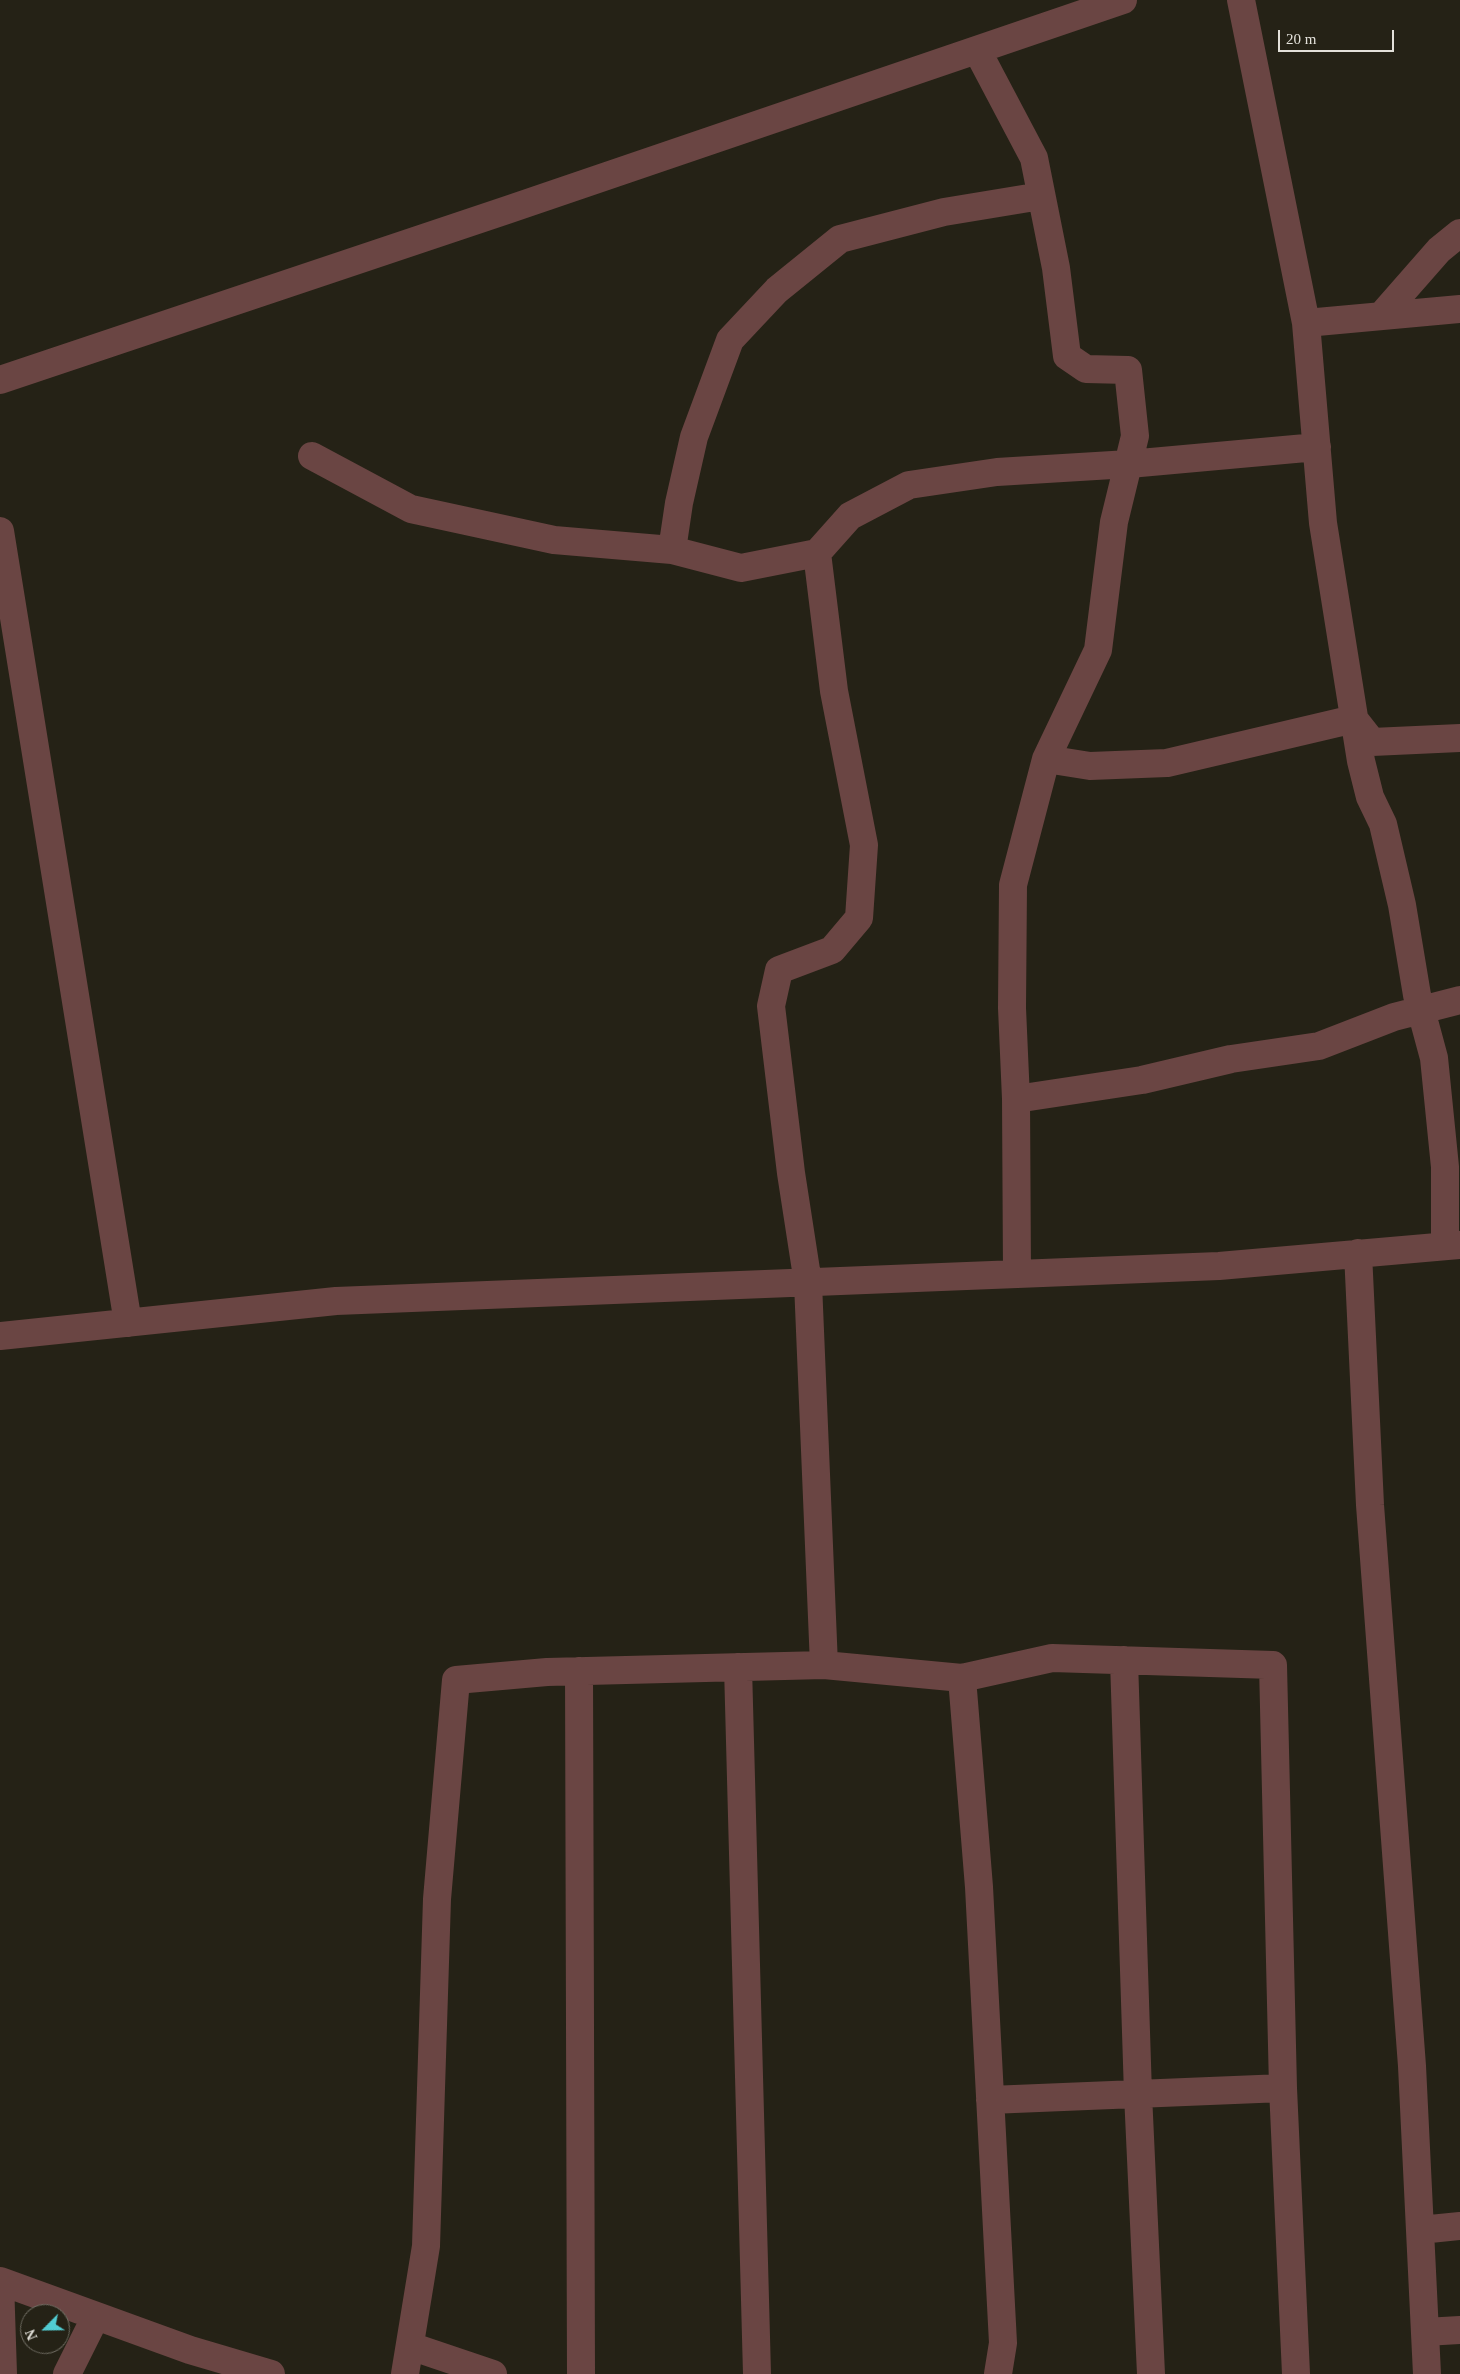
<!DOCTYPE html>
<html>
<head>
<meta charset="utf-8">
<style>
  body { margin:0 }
  #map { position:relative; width:1460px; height:2374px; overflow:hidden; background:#252216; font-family:"Times New Roman",serif }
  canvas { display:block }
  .north { position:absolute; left:20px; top:2304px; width:50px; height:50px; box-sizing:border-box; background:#252216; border:1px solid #716e64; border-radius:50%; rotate:247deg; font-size:14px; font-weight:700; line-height:20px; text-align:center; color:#e3e1da }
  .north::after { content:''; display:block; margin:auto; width:18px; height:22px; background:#51ccd2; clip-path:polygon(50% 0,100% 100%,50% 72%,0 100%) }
  .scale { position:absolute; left:1278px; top:30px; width:116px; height:22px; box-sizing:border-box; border:2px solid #e3e1da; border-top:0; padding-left:6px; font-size:15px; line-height:18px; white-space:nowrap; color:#e3e1da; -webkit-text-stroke:4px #252216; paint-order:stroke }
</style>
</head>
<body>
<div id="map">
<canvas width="1460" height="2374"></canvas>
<div class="north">N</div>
<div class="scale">20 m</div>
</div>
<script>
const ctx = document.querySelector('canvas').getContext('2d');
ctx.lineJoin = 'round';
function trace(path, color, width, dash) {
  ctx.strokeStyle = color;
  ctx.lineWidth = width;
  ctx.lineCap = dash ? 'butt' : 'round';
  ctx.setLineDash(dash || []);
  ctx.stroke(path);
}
trace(new Path2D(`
  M1241 0 1306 323 1323 523 1361 761 1370 797 1383 824 1402 905 1417 995 1434 1058 1445 1167V1246
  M977 50 1034 158 1056 268 1067 356 1086 369 1128 370 1135 436 1114 522 1098 650 1046 759 1013 885 1012 1008 1016 1099 1017 1274
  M1382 315 1439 250 1460 233
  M1306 323 1460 309
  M0 380 507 210 1123 0
  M312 456 411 509 554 540 672 550 679 503 694 437 730 340 777 290 840 239 944 212 1041 196
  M0 531 128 1323
  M672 550 741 568 817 553
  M1046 759 1090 766 1167 763 1354 719 1372 742 1460 738
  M1016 1099 1142 1080 1231 1059 1319 1046 1394 1017 1460 1000
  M1358 1253 1370 1505 1412 2066 1427 2374
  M0 1336 336 1301 1219 1266 1460 1245
  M1124 1660 1138 2094 1151 2374
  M824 1665 808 1283 791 1173 771 1006 779 970 832 950 859 918 864 845 834 691 817 553 850 516 909 485 997 472 1129 464 1317 447
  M738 1667 757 2374
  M579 1671 581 2374
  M962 1678 979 1887 1003 2343 998 2374
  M990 2100 1283 2088
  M1420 2230 1460 2226
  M0 2281 190 2350 271 2374
  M0 2281 3 2374
  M1425 2332 1460 2330
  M410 2346 493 2374
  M67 2374 96 2316
  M405 2374 426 2246 437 1899 456 1680 547 1672 824 1665 962 1678 1052 1658 1273 1665 1283 2088 1296 2374`), '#6a4543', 28);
</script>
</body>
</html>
